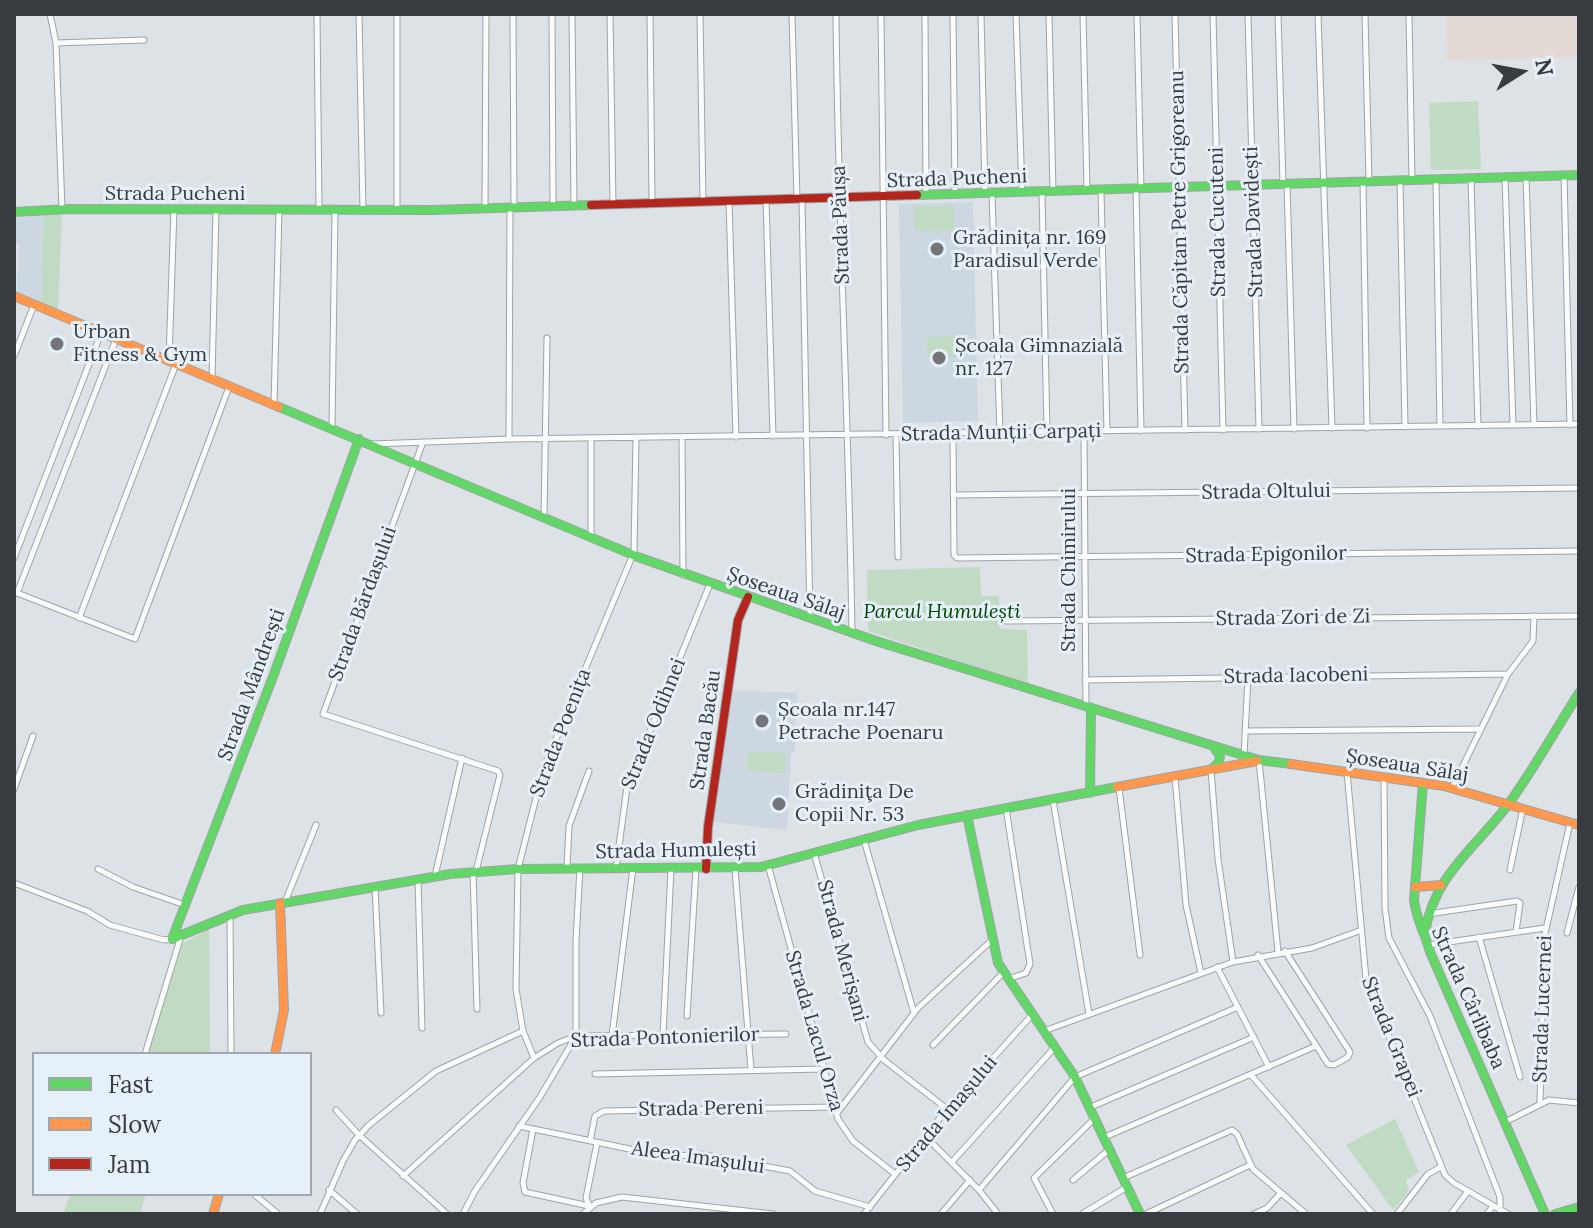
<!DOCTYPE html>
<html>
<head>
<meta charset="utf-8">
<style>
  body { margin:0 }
  #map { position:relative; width:1593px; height:1228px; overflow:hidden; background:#dde2e7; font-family:Lora,serif }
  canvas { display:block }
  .frame { position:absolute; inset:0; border:16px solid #383b3f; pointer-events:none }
  .legend { position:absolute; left:32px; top:1052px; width:280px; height:144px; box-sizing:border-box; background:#e6f0f8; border:2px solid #a0a8ae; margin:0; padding:10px 14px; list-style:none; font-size:24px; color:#383b3f }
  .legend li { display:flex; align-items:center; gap:16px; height:40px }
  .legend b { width:40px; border:2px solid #a0a8ae }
  .north { position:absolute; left:1481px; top:32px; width:80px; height:80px; -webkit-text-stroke:6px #e6f0f8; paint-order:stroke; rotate:79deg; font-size:22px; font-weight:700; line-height:32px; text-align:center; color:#383b3f }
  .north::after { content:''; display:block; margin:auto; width:28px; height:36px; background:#383b3f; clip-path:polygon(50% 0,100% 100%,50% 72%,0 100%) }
</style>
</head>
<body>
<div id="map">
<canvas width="1593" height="1228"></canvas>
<div class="frame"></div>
<ul class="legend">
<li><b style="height:10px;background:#63d668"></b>Fast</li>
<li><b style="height:10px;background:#ff974d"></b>Slow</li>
<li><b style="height:10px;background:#b3261e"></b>Jam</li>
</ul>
<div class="north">N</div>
</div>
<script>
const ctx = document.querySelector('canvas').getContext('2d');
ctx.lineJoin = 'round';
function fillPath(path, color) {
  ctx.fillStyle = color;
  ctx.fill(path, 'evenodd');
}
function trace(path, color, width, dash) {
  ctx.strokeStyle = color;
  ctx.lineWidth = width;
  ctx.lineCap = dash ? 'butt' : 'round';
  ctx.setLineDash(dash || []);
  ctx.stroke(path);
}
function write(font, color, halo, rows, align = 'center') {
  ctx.font = font + ' Lora,serif';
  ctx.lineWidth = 6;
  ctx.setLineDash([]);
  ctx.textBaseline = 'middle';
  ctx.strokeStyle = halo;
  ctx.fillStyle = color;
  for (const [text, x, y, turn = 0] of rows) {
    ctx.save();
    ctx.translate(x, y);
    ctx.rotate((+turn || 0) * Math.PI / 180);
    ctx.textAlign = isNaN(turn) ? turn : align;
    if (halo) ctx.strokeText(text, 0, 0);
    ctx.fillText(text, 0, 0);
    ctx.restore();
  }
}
fillPath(new Path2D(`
  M1446 14H1579V57L1447 61Z`), '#e3dad5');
fillPath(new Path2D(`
  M973 202 978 421 903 423 899 204Z
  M44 215 41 303 17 293 19 244 14 243V218Z
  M733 690 797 693 795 752 791 753 787 830 714 822Z`), '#cdd7e1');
fillPath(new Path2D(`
  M1478 101 1481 169 1431 170 1429 103Z
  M954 206V230L915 231 914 207Z
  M62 213 58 311 41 303 44 215Z
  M963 336 964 357 928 358 927 337Z
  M980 567 981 596H999L1000 629 1027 630 1028 684 868 631 867 570Z
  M748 751 785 753V773L747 771Z
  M209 929 210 1054H146L183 943Z
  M1395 1119 1419 1172 1406 1180 1409 1191 1393 1210 1346 1145Z
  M70 1194H146L140 1214H63Z`), '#c1dac3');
const street = new Path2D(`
  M50 14 56 43 62 209
  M317 14 319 209
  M359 14 363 211
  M513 14 514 208
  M552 14 553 206
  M572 14 574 205
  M610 14 613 204
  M650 14 652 203
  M700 14 703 202
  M792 14 797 200
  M836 14C838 220 849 426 852 633
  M881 14 886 435
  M925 14 926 195
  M953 14 955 195
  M981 14 985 193
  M1016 14 1022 192
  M1049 14 1053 192
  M1083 14 1087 190
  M1137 14 1141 189
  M1175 14 1185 430
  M1213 14 1223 430
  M1248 14 1259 429
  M1278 14 1283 184
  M1318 14 1332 428
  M1365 14 1369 181
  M1409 14 1412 181
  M56 43 144 40
  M1564 175 1570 425
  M1505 177 1513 425
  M1526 177 1534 425
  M1471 179 1478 426
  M1436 180 1440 426
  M1400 181 1405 427
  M1363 182 1367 428
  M1287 184 1294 429
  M1136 190 1141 431
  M1101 191 1107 431
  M1042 193 1047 432
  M992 194 1000 433
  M766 200 773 436
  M802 200 810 618
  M729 201 736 437
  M485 208 486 14
  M397 210V14
  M116 339 17 593 135 639 229 387
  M14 356 34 305
  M169 360 174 209
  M212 379 216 210
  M274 404 279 210
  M332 428 335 210
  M1084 432 1086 707
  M896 434 898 557
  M953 434 954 555 957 558 1579 551
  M682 437 683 575
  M509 439 510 208
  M591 439V538
  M423 442 323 714 498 771 500 775 476 871
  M372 444 509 439 1579 424
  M953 495 1579 488
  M544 517 547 338
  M14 558 101 333
  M79 618 176 364
  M1006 621 1579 616
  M1085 680 1508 674
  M1246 731 1479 729
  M1244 755 1248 677
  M1259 760 1278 952
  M1211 770 1218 859 1233 962
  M1347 772 1366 979 1445 1175 1454 1183 1508 1214
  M1175 777 1186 905 1201 973
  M1384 778 1385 908 1389 938 1430 1016 1500 1197V1210
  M1119 788 1140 955
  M1452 788 1508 674 1533 641 1534 616
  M14 789 33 736
  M1053 800 1089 1014
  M1006 808 1030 964 1026 973 1008 979
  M864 840 914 1013
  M814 853 868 1042 884 1060 947 1109
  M768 865 838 1119 853 1141 895 1174
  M567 868 569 826 589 771
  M616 868 627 787 710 584
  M98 869 133 887 185 905
  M735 869 751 1070
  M1510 870 1523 808
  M473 872 477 1009
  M435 876 462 758
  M418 879 422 1028
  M14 883 87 911 110 925 164 940 172 939
  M375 887 381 1013
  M285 902 316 825
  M1428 914 1517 901 1520 903 1516 932
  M230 915 231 1054
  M1567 933 1579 887
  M1479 937 1520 1077
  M1428 945 1545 928
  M1258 955 1328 1064 1334 1065 1348 1057 1350 1052 1285 951
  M1217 967 1269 1067
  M687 1016 696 869
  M1044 1031 1233 962 1312 948 1359 931
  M663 1035 671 869
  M612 1036 633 868
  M933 1045 1003 973
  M145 1054 181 936
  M534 1058 523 1031 516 989 518 869 543 770 634 552 636 438
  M595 1074 824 1069
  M1251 1075 1373 1214
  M1540 1103 1544 938 1570 823
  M1091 1107 1254 1037
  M336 1110 359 1135 447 1214
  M837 1113 918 1008 992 940
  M1505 1122 1549 1100 1579 1103
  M519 1126 668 1157 700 1154 790 1171 815 1191 870 1207
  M533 1129 523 1183 525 1192 589 1206
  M925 1136 979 1190 998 1214
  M1105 1137 1316 1046
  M590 1141 595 1116 604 1111 835 1107
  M952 1162 1055 1047
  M403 1176 534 1058 558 1043 576 1036 786 1034
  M1123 1178 1232 1130 1237 1134 1253 1169 1306 1214
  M1073 1180 1110 1149
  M329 1190 357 1214
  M979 1190 1075 1077 1238 1007
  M254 1194 278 1214
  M590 1207 586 1198 597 1143
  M320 1214 343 1161 355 1140 369 1125 436 1071 523 1031
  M463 1214 475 1191 540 1097 576 1036V941L580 868
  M583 1214 596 1203 622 1197 773 1214
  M864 1214 947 1109 1032 1015
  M941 1214 970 1180
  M1053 1214 1034 1178 1095 1118
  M1082 1214 1127 1187
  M1146 1214 1250 1165
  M1254 1214 1267 1208 1281 1193
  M1397 1214 1428 1174 1441 1167
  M1451 1214 1468 1191
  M1487 1214 1493 1206`);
const fast = new Path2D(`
  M917 195 1579 175
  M14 212 69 209 433 210 591 205
  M279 407 638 557 876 641 1259 760 1291 764
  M1213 746 1220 756 1219 762 1213 768
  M1423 783 1414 900C1416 919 1425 933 1430 952L1545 1214
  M1090 793 1091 709
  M967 815 998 963 1075 1077 1140 1214
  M1425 933C1434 874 1477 847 1510 802 1535 767 1556 729 1579 693
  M172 939 243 910 450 874 518 869 761 867 918 825 1117 787
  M172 939 274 674 359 439
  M1555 1214 1579 1207`);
const slow = new Path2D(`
  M14 296 279 407
  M1291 764 1444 786 1579 825
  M1117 787 1257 761
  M1415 887 1441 885
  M275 1054 284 1010 280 903
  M213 1214 219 1194`);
const jam = new Path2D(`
  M591 205 917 195
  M706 869 708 827 738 620 748 597`);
trace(street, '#9fa3a7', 7);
trace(fast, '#9fa3a7', 10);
trace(slow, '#9fa3a7', 10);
trace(jam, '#9fa3a7', 10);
trace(street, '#fafbfb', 5);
trace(fast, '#63d668', 8);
trace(slow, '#ff974d', 8);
trace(jam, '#b3261e', 8);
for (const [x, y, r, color] of [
  [937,249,8,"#72757a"],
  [57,344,8,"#72757a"],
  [939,358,8,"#72757a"],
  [762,721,8,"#72757a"],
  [779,804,8,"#72757a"]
]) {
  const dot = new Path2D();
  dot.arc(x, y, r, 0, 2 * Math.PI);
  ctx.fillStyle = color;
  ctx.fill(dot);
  trace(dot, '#e6f0f8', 3);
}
write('20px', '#383b3f', '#e6f0f8', [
  ["Strada Pucheni",957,179,-2],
  ["Strada Pucheni",175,194],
  ["Strada Căpitan Petre Grigoreanu",1180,222,-91],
  ["Strada Cucuteni",1218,222,-91],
  ["Strada Davidești",1254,222,-92],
  ["Strada Păușa",841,225,-92],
  ["Strada Munții Carpați",1001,433,-1],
  ["Strada Oltului",1266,492,-1],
  ["Strada Epigonilor",1266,555,-1],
  ["Strada Chimirului",1069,570,-90],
  ["Șoseaua Sălaj",786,594,19],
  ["Strada Bărdașului",363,604,-70],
  ["Strada Zori de Zi",1293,618,-1],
  ["Strada Iacobeni",1296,676,-1],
  ["Strada Mândrești",252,685,-70],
  ["Strada Odihnei",654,724,-68],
  ["Strada Bacău",706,730,-82],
  ["Strada Poenița",561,733,-69],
  ["Șoseaua Sălaj",1407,766,9],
  ["Strada Humulești",676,851,-1],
  ["Strada Merișani",842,951,75],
  ["Strada Cârlibaba",1468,998,66],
  ["Strada Lucernei",1543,1009,-88],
  ["Strada Lacul Orza",814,1031,74],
  ["Strada Grapei",1391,1037,68],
  ["Strada Pontonierilor",665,1038,-2],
  ["Strada Pereni",701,1109,-1],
  ["Strada Imașului",947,1114,-50],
  ["Aleea Imașului",698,1158,8]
]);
write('20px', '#383b3f', '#e6f0f8', [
  ["Grădinița nr. 169",953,238],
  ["Paradisul Verde",953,261],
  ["Urban",73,332],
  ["Fitness & Gym",73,355],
  ["Școala Gimnazială",955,346],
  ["nr. 127",955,369],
  ["Școala nr.147",778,710],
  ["Petrache Poenaru",778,733],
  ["Grădiniţa De",795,792],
  ["Copii Nr. 53",795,815]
], 'left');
write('italic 20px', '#014805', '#e6f0f8', [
  ["Parcul Humulești",942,612]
]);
</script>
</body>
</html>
